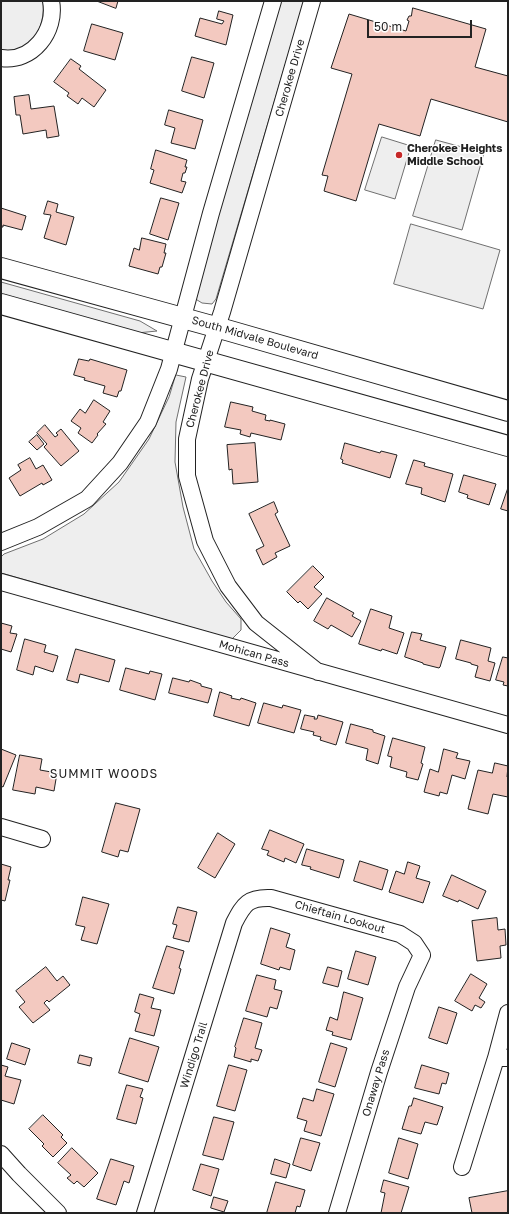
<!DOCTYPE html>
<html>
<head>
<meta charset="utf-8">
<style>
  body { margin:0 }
  #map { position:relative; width:509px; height:1214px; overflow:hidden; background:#fff; font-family:"Golos Text",sans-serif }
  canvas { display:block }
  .frame { position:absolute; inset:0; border:2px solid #222; pointer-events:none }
  .scale { position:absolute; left:367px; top:20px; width:105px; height:18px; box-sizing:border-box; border:2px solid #222; border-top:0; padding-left:5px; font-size:12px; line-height:14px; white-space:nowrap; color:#222; -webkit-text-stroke:3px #fff; paint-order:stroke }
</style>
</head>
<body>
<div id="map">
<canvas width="509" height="1214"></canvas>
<div class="frame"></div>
<div class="scale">50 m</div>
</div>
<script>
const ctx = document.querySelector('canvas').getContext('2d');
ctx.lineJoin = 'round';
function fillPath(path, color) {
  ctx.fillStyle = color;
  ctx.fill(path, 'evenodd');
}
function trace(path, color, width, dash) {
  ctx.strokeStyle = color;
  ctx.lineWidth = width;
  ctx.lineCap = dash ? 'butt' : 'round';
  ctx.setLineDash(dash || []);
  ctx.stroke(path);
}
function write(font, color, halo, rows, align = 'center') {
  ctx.font = font + ' "Golos Text",sans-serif';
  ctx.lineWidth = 3;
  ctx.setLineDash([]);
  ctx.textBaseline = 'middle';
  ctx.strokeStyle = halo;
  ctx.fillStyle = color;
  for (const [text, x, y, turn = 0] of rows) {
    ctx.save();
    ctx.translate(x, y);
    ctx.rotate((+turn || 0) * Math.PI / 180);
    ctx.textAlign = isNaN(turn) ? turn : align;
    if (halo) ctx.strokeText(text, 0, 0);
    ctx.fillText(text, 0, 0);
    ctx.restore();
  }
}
const green = new Path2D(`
  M1 1H43C45 22 37 46 14 52 10 52 5 51 1 51Z
  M280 1H304L216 299 212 304 202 303 194 298Z
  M382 137 411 146 395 199 365 190Z
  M436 140 484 153 462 230 413 216Z
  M411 224 500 250 483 309 394 284Z
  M1 282 140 321 157 331 137 333 1 295Z
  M176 375 186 377 176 422 175 462 183 507 194 549 212 581 226 602 241 619V630L232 639 1 573V557L4 554 43 539 84 514 119 482 149 439 169 397Z`);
fillPath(green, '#eee');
trace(green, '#6f6f6f', 1);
const building = new Path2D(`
  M97 1H118L116 8Z
  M413 8 486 29 475 67 508 76V122L431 99 420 136 379 124 356 201 324 191 328 176 322 175 352 74 331 68 349 14 406 31 409 21 407 20 409 16H411Z
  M219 11 233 15 226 45 195 36 200 18 222 24 224 21 217 19Z
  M92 24 123 33 115 60 84 51Z
  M192 57 214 63 204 98 182 91Z
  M71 59 81 66 79 69 106 90 94 107 82 98 78 104 67 96 69 93 54 82Z
  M29 95 31 109 54 106 59 136 47 138 46 130 23 134 20 115H16L14 97Z
  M169 110 203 120 195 149 171 143 175 128 165 125Z
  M156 150 187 160 185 167H187L185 173H183L181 181 186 182 182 193 150 183 154 170 151 169Z
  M161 198 179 203 168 240 150 234Z
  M48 201 58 204 56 212 74 217 66 245 44 238 51 215 44 214Z
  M1 208 26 216 22 230 3 225V227H1Z
  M142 238 166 244 164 253H166L162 267H160L158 274 129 266 134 248 139 250Z
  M79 359 89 361 90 359 127 370 121 391H119L117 397 103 393 105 386 84 380 85 378 74 375Z
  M94 400 110 411 103 422 106 424 97 434 98 435 92 443 78 433 81 428 71 421 80 409 85 413Z
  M231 402 253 407 252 411 266 415 265 420 270 421V420L285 424 281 440 251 433 250 437 240 434 241 430 225 427Z
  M45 425 55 437 58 435 56 433 61 429 79 451 61 466 44 447 47 444 37 433Z
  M37 435 44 444 37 450 29 442Z
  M255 443 258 482 233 484 232 469 229 470 227 445Z
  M345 443 380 453 381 451 397 455 390 478 342 463 343 460 341 459Z
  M30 458 36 469 43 465 52 480 43 485 42 483 20 496 9 478 21 470 18 465Z
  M414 460 425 463 424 466 453 474 445 502 421 494 422 488 406 484Z
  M464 475 496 484 489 505 467 498 468 495 459 492Z
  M508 488V511L501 509Z
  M274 502 278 512 275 514 290 546 275 553 277 557 263 565 256 550 264 546 249 514Z
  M313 566 324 577 314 587 322 594 308 609 300 601 298 603 287 592Z
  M327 598 354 613 352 616 361 621 352 637 331 625 328 629 314 621Z
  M371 609 392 616 389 628 404 633 397 654 382 649 381 651 359 644Z
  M1 623 12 626 10 633 17 634 11 652 1 649Z
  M412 632 422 634 420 640 446 647 440 667 439 668 423 664V663L405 657Z
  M25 639 46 645 44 652 58 656 53 672 35 666 33 675 17 670Z
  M461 640 491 648 488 661 495 663 490 681 475 677 478 666 471 664V663L456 659Z
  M76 649 115 660 109 682 80 674 78 683 67 680Z
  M503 657 508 658V686L503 685 504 682 496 680Z
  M126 668 149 674 150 671 162 674 155 700 120 690Z
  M173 678 189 682 190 680 201 684V686L212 689 208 703 169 693Z
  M220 692 232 696 231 698 240 700 241 698 256 703 249 726 214 716Z
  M264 703 282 708 283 705 301 710 294 733 258 723Z
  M305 715 315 717 314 719H317L318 715 343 722 336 745 320 740 321 737 313 735 314 732 301 729Z
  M351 724 373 730V732L385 736 378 764 366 760 368 749 346 743Z
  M393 738 425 747 421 763 423 764 418 780 406 777 407 772 390 767 392 757 388 756Z
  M1 749 16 755 3 787 1 786Z
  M444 749 458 753 456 758 470 761 465 779 452 775 447 794 440 792 439 796 424 792 430 769 438 772Z
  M20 755 42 759 40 770 57 773 54 791 36 787 35 794 13 790Z
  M495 763 508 766 507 777 508 778V797L493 794 488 814 468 809 478 770 492 773Z
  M116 803 140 809 128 852 120 850 118 857 102 852Z
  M270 830 304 844 296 863 285 858 284 862 267 855 269 851 262 849Z
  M218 833 235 844 215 878 198 868Z
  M307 849 344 860 339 878 310 869 311 867 302 865Z
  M360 861 388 870 382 890 354 881Z
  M408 862 420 866 416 878 430 882 423 903 389 892 396 871 404 874Z
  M1 864 11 867 8 880H10L5 901 1 900Z
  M452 875 486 891 478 909 459 900 458 902 443 896Z
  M83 897 109 904 97 944 81 940 85 927 76 925Z
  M178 907 197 912 189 942 173 938 177 925 173 924Z
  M497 918 498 930 505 929 506 945 500 946 501 958 477 961 472 921Z
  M271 928 290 934 286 947 295 950 290 970 280 967 279 970 261 964Z
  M167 946 184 951 179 968 181 969 174 994 153 988Z
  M356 951 376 957 368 985 348 979Z
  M46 967 57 981 63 976 70 985 49 1002 47 1000 44 1003 50 1010 33 1023 19 1007 25 1002 16 991Z
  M328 967 342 971 338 987 323 983Z
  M471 974 487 984 479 998 485 1002 481 1008 475 1005 472 1011 455 1001Z
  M257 975 276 980 274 989 282 991 277 1009 270 1007 267 1017 246 1011Z
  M344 992 363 998 351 1040 332 1035 333 1032 326 1030 330 1017 337 1020Z
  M140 994 154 998 151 1008 161 1010 154 1036 135 1031 140 1014 135 1012Z
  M439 1007 457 1013 447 1044 429 1038Z
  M244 1018 262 1023 255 1048 262 1050 258 1061 251 1059V1062L234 1057 236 1048 235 1047Z
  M130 1038 159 1047 148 1082 119 1073Z
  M12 1043 30 1049 25 1065 7 1059Z
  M331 1043 347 1048 335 1087 319 1082Z
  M80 1055 92 1058 90 1066 78 1063Z
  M1 1065 8 1067 5 1076 21 1080 14 1104 1 1100Z
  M229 1065 247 1070 235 1111 217 1106Z
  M422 1065 449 1073 446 1084 442 1083 439 1094 415 1088Z
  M127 1085 143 1089 140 1097 143 1098 136 1124 117 1119Z
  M317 1089 334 1094 321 1136 304 1131 307 1121 297 1118 303 1098 313 1101Z
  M414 1098 443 1107 437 1125 425 1122 421 1134 402 1129 409 1106H411Z
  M43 1115 63 1135 61 1137 67 1143 53 1157 42 1146 44 1144 29 1129Z
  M214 1117 234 1122 223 1160 203 1155Z
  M301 1138 320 1143 311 1171 293 1165Z
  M399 1138 418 1144 408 1179 389 1173Z
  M72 1148 98 1173 84 1187 77 1181 74 1184 67 1178 71 1175 58 1163Z
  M111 1159 134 1166 129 1183 124 1181 116 1205 97 1199Z
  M275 1159 290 1164 286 1178 271 1174Z
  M201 1164 219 1169 211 1196 193 1190Z
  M384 1180 409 1187 401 1213H381L385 1193 381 1192Z
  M276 1182 305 1190 300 1207 297 1206 295 1213H267Z
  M508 1191V1213H472L469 1198Z
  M214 1197 228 1201 224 1212 211 1208Z`);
fillPath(building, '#f3c9c0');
trace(building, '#222', 1);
const minor = new Path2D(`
  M312 1 222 312 200 379 187 439V476L205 541 228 586 256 623 318 672
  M1 58C32 63 57 31 51 1
  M1 542 38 527 87 499 120 463 148 422 169 369 211 213 273 1
  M1 582 508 725
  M1 827 42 839
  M496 1058 508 1013
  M1 1154 19 1174 58 1213
  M462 1167 496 1058H508
  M145 1213 234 923C244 904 248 897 271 898L400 934 414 943 422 955 407 987 379 1072 337 1213`);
const major = new Path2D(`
  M1 268 230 331 508 411
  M1 304 508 446`);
trace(minor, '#222', 18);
trace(major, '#222', 22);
trace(minor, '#fff', 16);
trace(major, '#fff', 20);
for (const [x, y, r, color] of [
  [399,155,4,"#c62828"]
]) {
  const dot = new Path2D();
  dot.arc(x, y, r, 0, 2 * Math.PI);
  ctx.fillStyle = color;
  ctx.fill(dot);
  trace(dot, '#fff', 1.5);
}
write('11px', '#222', '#fff', [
  ["Cherokee Drive",290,78,-74],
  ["South Midvale Boulevard",255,338,16],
  ["Cherokee Drive",200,389,-75],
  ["Mohican Pass",254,654,16],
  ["Chieftain Lookout",340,917,16],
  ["Windigo Trail",194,1055,-73],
  ["Onaway Pass",376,1083,-73]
]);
write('bold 11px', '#222', '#fff', [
  ["Cherokee Heights",407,149],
  ["Middle School",407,162]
], 'left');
ctx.letterSpacing = '1px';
write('12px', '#222', '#fff', [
  ["SUMMIT WOODS",104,774]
]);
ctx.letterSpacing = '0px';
</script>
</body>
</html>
